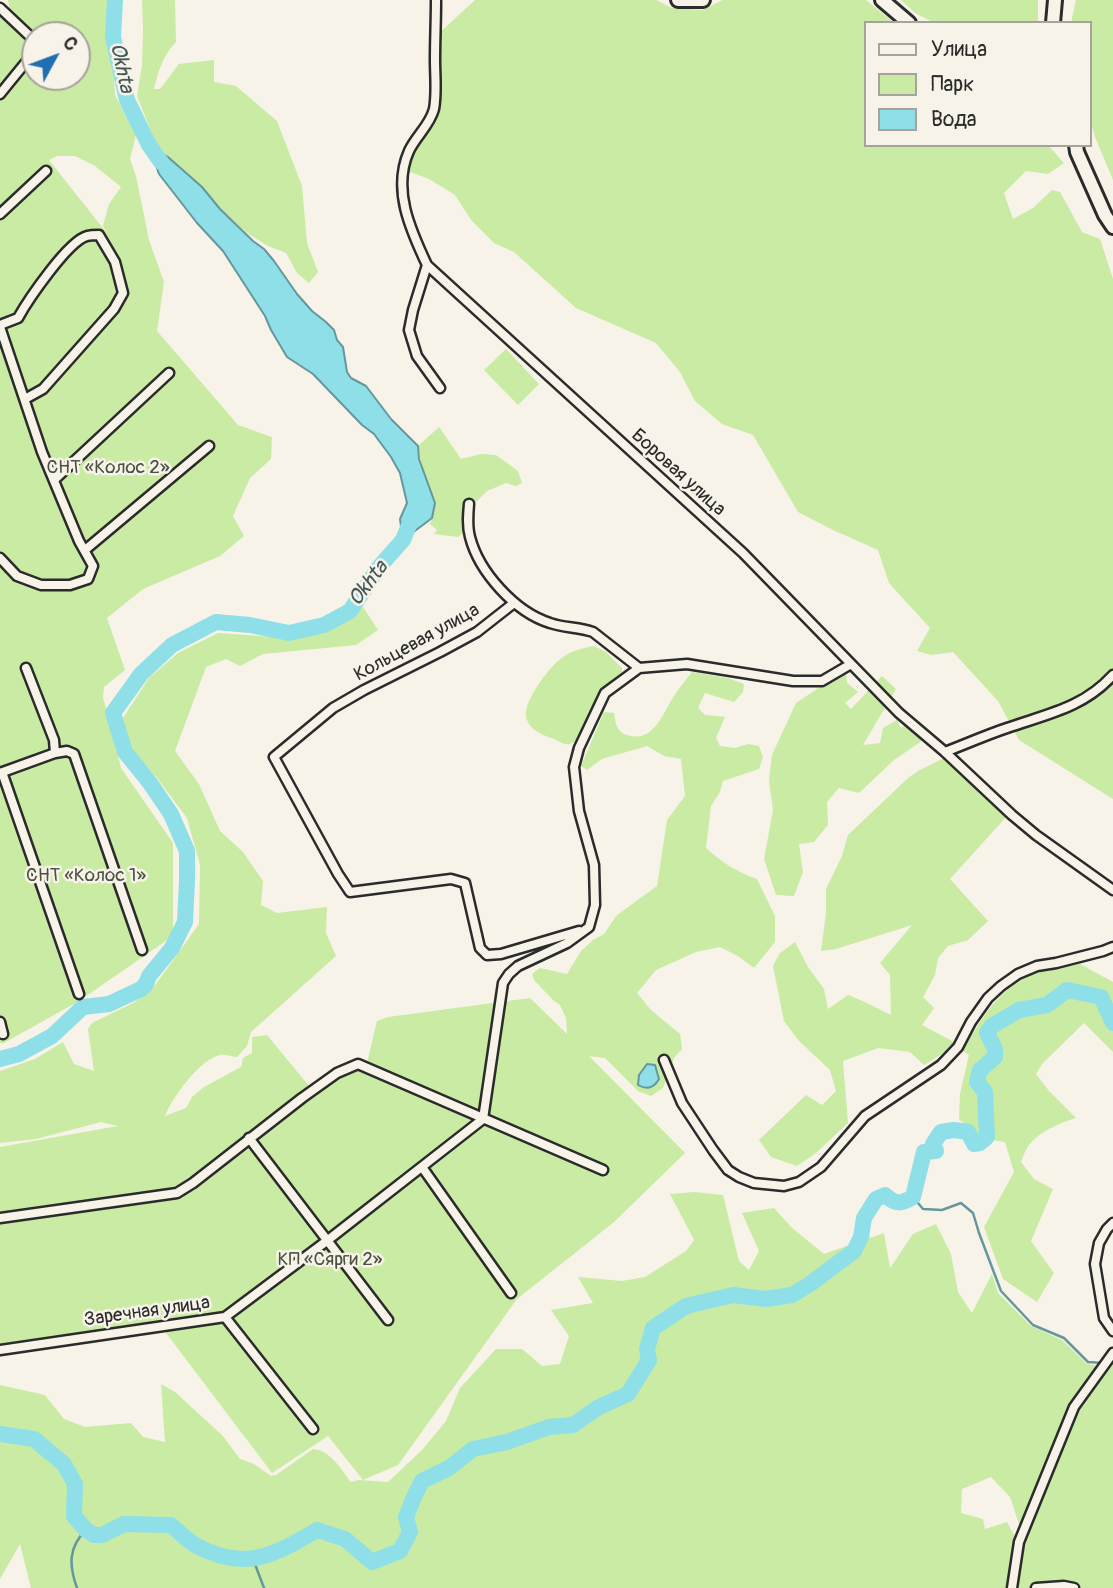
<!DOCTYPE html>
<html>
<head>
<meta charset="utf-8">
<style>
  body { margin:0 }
  #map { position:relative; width:1113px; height:1588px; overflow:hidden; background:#f7f3e8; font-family:Pangolin,sans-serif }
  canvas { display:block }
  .legend { position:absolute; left:864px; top:21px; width:228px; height:126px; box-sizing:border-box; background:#f7f3e8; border:2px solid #a5a39c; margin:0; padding:9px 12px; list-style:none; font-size:21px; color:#2b2b2b }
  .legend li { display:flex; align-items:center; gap:14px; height:35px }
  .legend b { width:35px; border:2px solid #a5a39c }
  .north { position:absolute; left:21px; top:21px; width:70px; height:70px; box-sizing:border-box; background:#f7f3e8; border:2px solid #a5a39c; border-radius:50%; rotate:49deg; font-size:19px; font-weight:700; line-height:28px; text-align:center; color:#2b2b2b }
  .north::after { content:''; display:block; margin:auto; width:24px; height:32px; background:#1f6fb2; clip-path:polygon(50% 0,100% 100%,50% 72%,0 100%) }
</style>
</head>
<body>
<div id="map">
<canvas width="1113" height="1588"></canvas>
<ul class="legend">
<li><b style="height:9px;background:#f7f3e8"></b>Улица</li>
<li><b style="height:19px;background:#c9eba3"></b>Парк</li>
<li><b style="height:19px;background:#8edfe8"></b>Вода</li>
</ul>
<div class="north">С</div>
</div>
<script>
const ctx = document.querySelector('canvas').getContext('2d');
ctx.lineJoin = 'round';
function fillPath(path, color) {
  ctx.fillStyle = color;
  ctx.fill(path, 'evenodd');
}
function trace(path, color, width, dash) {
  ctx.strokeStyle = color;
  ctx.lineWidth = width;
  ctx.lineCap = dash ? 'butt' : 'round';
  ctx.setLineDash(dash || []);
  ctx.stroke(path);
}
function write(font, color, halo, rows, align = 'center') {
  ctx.font = font + ' Pangolin,sans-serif';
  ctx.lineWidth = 5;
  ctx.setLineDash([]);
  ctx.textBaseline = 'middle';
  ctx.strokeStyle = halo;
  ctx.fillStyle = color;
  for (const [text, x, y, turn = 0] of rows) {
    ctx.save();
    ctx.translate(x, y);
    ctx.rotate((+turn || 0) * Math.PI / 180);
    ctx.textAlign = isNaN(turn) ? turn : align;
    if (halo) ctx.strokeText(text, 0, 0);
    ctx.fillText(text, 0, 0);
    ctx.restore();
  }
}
fillPath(new Path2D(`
  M8 0H109L115 95 136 135 130 159 136 176 149 240 164 282 157 331 238 425 272 437 271 459 250 478 233 516 244 536 220 556 143 589 107 618 125 670 104 687 103 697 121 768 173 843V936L79 1001 4 1043H0V1L10 10ZM35 35H77V77H35ZM57 156H75L95 166 121 187 109 204 103 226 106 232 49 160Z
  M142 0H175L176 42C163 55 158 72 154 89H160L179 64 214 60V82L236 86 277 121 302 186 307 243 318 272 309 283 297 273 286 253 268 246 247 233 220 209 202 187 157 146 137 96 142 65 143 29Z
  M475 0H656L672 8 702 10 723 0H866L894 23H866V145H1048L1064 163 1048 174 1026 171 1004 193 1013 219 1033 208 1052 190 1060 192 1082 232 1100 239 1113 279V799L1019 740 998 701 953 652 931 655 917 651 930 628 889 583 878 550 833 530 798 512 753 435 722 424 695 401 680 372 656 343 576 308 514 252 494 243 471 220 455 195 429 179 405 170 416 140 436 118 439 84 438 34Z
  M901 0H1038V23H935L915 13Z
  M1076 0H1113V180L1095 137 1090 119V23H1071Z
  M506 349 539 384 518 405 484 370Z
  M439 427 461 459 481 454 496 455 518 471 522 483 516 486 506 483 487 491 474 504 467 530 458 537 434 534 437 530 430 524 432 518 418 446Z
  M363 607 378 630 356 645 263 654 240 666 226 659 206 667 175 751 199 784 220 831 243 852 263 881 261 905 277 913 327 907 326 933 336 956 251 1032 247 1046 237 1057C232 1057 225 1054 220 1055 199 1060 172 1098 165 1116L186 1108 192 1097 204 1087 241 1067 243 1058 252 1053V1037L267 1035 309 1086 342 1066 357 1060 367 1063 377 1021 388 1017 530 998 567 1034 566 1018 560 1005 554 1001 534 980 532 974 540 968 567 974 581 951 593 940 604 934 617 915 657 886 667 820 685 796 681 759 664 756 647 746 602 759 587 770 581 766 604 712 614 713C616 726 617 733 631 736 653 741 663 714 672 699 678 689 685 681 692 672L728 678 744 684 743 692 734 702 705 693 698 708 705 715 725 717 716 738 720 746 735 748 748 744 759 746 763 757 759 769 723 781 720 792 711 806 706 848C721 862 737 872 757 879L775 916V942L754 968 738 956 720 947 696 952 656 970 637 993 651 1010 680 1034 682 1049 674 1058 663 1088 651 1096 638 1091 605 1058 589 1056 685 1153 614 1222 517 1299 398 1465 363 1480 328 1436 272 1473 157 1321 0 1345V1147L118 1126 101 1122 36 1139 0 1143V1071L35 1059 63 1042 74 1064 94 1071 88 1029 92 1023 135 1002 156 984 199 924 200 865 187 818 157 778 130 748 123 718 149 678 178 653 218 633 290 638 322 631 352 616Z
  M594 646 606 652 622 668V672L601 692 581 734C578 739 574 743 569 744 562 745 559 741 554 739 543 735 528 730 526 716 524 701 548 669 559 660 568 652 582 648 594 646Z
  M846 673 847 683 858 692 845 703 851 709 882 676 896 689 863 745 880 743 883 728 897 720 901 728 910 721 929 736 894 760 859 793 839 788 827 802 828 825 814 842 799 844 803 872 794 896 776 895 764 859 773 810 769 781 772 755 796 703 832 679Z
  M946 757 1008 815 950 879 988 921 968 940 948 946 938 958 935 975 923 997 934 1008 922 1025 954 1042 942 1054 924 1065 910 1052 878 1048 843 1061 848 1123 816 1153 797 1166 771 1157 759 1140 806 1095 822 1105 836 1091 830 1070 799 1041 784 1021 773 966 780 953 795 942 808 967 824 989 828 1009 848 995 865 1002 891 1015 890 975 880 963 912 925 836 949 821 951 826 913V889L842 856 848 835 907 779 918 771Z
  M1080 964 1113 982V1052L1084 1023 1042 1064 1036 1074 1049 1091 1076 1118C1060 1123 1040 1131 1029 1145 1026 1149 1023 1156 1021 1162L1034 1179 1053 1189 1031 1241 1054 1273 1037 1302 1003 1279 984 1227 1014 1172 1005 1142 979 1138C973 1130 966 1126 959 1119L960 1094 969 1055 963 1051C981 1018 1000 986 1037 973 1049 969 1067 967 1080 964Z
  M694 1192 723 1195 739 1261 749 1270 759 1251 742 1213 774 1208 792 1228 824 1254 884 1233 890 1268 913 1234 936 1224 951 1254 958 1292 972 1313 992 1274 998 1293 1031 1326 1062 1340 1087 1364 1100 1366 1071 1404 1060 1426 1020 1527 1010 1497 991 1477 962 1489 961 1513 983 1519 985 1529 1007 1522 1018 1542 1011 1588H31L20 1544 0 1579V1385L45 1395 64 1419 85 1427 131 1423 143 1437 165 1442 161 1384 175 1392 223 1436 240 1459 254 1464 271 1476 276 1475 313 1449C330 1450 341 1469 351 1482L358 1480 388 1482 423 1449 446 1421 460 1388 496 1349H522L542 1366 560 1364 569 1336 551 1310 593 1303 578 1277 622 1281 645 1277 686 1251 694 1240 670 1194Z
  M1113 1362V1588H1013L1020 1542 1025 1538 1034 1517 1079 1411Z`), '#c9eba3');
const water = new Path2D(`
  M149 145 168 157 202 187 220 209 253 241 264 249 274 261 297 294 312 311 326 322 334 330 337 340 343 347 347 372 351 378 366 386 391 419 418 446 419 459 435 503 432 518 403 540 400 519 407 503 400 473 391 457 374 434 362 425 313 374 287 357 271 330 265 316 223 251 197 223 159 174Z
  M647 1064 655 1065 659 1079C654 1088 647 1090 638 1085L639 1075Z`);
fillPath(water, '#8edfe8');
trace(water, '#66979c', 2);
trace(new Path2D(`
  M913 1197 923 1209 942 1210 961 1203 973 1213 979 1233 1001 1291 1033 1325 1064 1338 1088 1362 1103 1363
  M253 1559 264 1588
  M77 1588C69 1566 68 1547 86 1530`), '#66979c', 2.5);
trace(new Path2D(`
  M115 0 113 37 127 100 149 145 161 162
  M0 1059 19 1054 52 1036 83 1007 109 1004 141 989 146 984 149 976 172 948 185 922 187 881V851L171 814 150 783 125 752 113 713 141 674 172 645 216 622 250 625 289 633 324 625 350 611 379 567 403 540 411 520
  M0 1434 34 1439 64 1464 75 1484 74 1516 86 1530 94 1535H102L124 1524 171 1525C179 1532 188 1541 197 1546 245 1572 275 1555 317 1530L345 1539 372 1562 400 1551 410 1532 406 1517 414 1497 422 1481 449 1468 473 1449 507 1442 549 1427 573 1425 599 1407 628 1394 649 1360 647 1349 653 1328 686 1306 733 1295 766 1299 792 1295 810 1284 854 1251 861 1237 864 1218 876 1199 885 1195C896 1205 901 1204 913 1197L924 1152 936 1151 933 1144 941 1132 954 1130 968 1132 974 1144 980 1143 987 1137 985 1092 977 1082 980 1070 995 1057V1049L987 1033 992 1026 1019 1010 1047 1005 1067 990 1101 997 1113 1023`), '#8edfe8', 16);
const street = new Path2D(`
  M436 0C436 20 435 40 435 60 435 76 437 93 434 109 430 125 416 136 409 151 392 189 410 229 427 265L743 553 899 713 945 752 1012 815 1036 835 1113 890
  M0 8 35 41
  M0 94 35 51
  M0 214 46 171
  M427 265 413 310 409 330 417 356 440 388
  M0 325 18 318C28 300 68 241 87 236 91 235 95 235 99 235L115 262 123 293 114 309 43 389 25 399
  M0 327 42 452 79 541 93 566 88 579 70 585H41L17 576 0 558
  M54 480 169 373
  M469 504C468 515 467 526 470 537 479 572 515 612 550 623 564 628 579 627 593 632L639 668
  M85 550 209 446
  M514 603 477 632 440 652 364 690 333 708 274 757 338 874 350 892 451 879 465 883 480 948 487 955 501 954 579 931
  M26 668 54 740 55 753
  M945 752C966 744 986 735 1007 728 1047 714 1083 708 1113 675
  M2 772 79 994
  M0 773 55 753 67 751 74 754 142 950
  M0 1022 3 1034
  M664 1060 682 1103 713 1150 728 1170 739 1177 754 1183 784 1186 799 1182 821 1167 865 1116 941 1065 958 1047 971 1022 988 998 1001 986 1018 974 1037 966 1056 963 1103 951 1113 947
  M483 1119 503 983 509 974 518 966 567 943 589 927 595 905 594 865 579 811 574 767 579 748 605 693 639 668 687 664 793 681H822L851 664
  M249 1138 388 1320
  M422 1167 511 1293
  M0 1218 177 1193 193 1183 302 1098 337 1073 358 1064 603 1170
  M1113 1223 1107 1229 1099 1243 1095 1264 1104 1318 1113 1331
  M225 1317 313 1429
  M0 1350 225 1317 328 1240 483 1119
  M1012 1588 1019 1542 1074 1407 1113 1353
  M1036 1588 1064 1586 1074 1588`);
const secondary = new Path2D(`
  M678 0H703
  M882 0 909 23
  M1053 23 1055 0
  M1076 145 1077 152 1105 215 1113 227`);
trace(street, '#2b2b2b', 13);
trace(secondary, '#2b2b2b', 18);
trace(street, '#f7f3e8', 8);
trace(secondary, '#f7f3e8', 12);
write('19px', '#4b5143', '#f7f3e8', [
  ["СНТ «Колос 2»",108,468],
  ["СНТ «Колос 1»",86,876],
  ["КП «Сярги 2»",330,1260]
]);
write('19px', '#2b2b2b', '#f7f3e8', [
  ["Боровая улица",678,473,42],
  ["Кольцевая улица",417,643,-29],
  ["Заречная улица",147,1312,-8]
]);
write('italic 21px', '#44585a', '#f7f3e8', [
  ["Okhta",121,68,78],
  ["Okhta",369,584,-53]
]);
</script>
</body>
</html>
